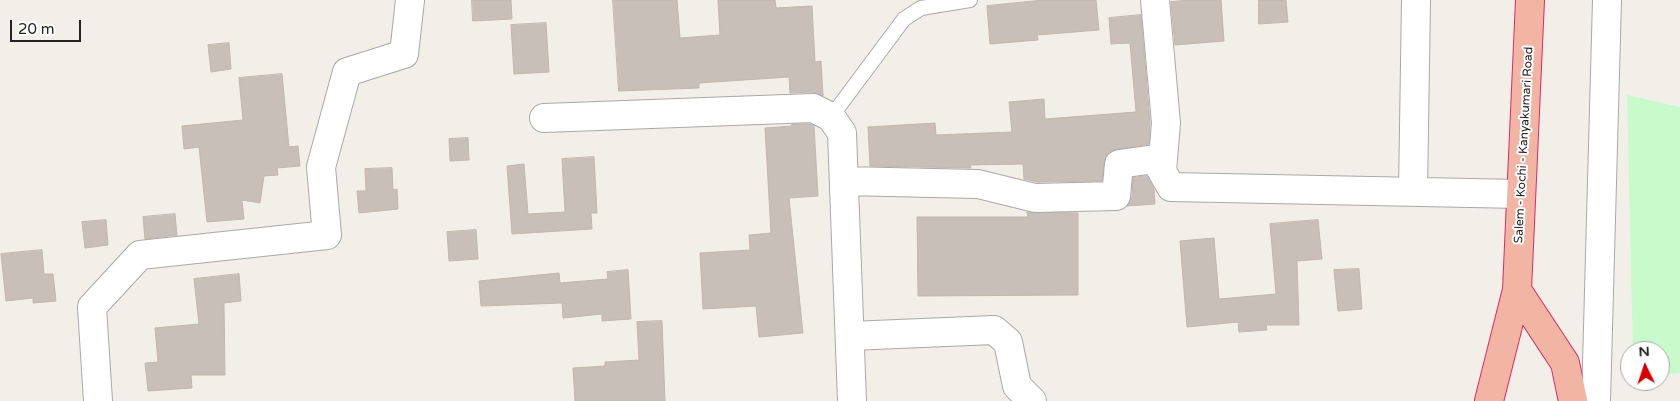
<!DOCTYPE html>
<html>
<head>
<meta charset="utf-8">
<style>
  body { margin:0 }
  #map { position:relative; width:1680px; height:401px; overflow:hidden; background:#f2efe9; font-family:"Varela Round",sans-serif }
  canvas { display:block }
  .north { position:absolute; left:1620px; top:341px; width:50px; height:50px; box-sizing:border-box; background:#fff; border:1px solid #a7a7a7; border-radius:50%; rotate:356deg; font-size:14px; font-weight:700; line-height:20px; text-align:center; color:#222 }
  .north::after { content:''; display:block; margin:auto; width:18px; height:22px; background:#d40000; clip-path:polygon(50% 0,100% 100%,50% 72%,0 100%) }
  .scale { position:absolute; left:10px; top:20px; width:71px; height:22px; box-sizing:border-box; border:2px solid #222; border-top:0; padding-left:6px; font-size:15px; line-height:18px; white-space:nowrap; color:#222; -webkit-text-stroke:4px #fff; paint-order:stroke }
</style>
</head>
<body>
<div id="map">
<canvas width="1680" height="401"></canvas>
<div class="north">N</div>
<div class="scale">20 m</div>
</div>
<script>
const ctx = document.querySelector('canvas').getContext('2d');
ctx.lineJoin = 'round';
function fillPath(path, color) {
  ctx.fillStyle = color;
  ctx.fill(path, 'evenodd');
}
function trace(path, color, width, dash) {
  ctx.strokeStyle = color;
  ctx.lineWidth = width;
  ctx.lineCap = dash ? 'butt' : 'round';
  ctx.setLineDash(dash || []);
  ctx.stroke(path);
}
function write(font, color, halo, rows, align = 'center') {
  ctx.font = font + ' "Varela Round",sans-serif';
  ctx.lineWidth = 4;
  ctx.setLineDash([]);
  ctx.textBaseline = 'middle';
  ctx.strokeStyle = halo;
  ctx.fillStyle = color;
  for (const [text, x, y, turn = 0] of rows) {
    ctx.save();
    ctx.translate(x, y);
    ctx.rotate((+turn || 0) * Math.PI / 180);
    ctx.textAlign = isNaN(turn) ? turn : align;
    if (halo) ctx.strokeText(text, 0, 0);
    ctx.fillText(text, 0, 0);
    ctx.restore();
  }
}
fillPath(new Path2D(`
  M1627 95 1680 107V373L1660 375V351H1633Z`), '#c8facc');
const building = new Path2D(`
  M472 0H511L512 19 473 21Z
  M613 0H677L680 38 720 35 718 0H775L776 8 812 6 815 62 821 61 823 96 812 92 790 93 789 77 699 83V88L619 91Z
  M1044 0H1096L1099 30 1037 35 1038 40 990 44 987 6Z
  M1191 0H1221L1224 41 1175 45 1171 2Z
  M1259 0H1286L1288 22 1259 24Z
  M1141 15 1150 123 1149 144 1110 151 1104 162 1102 181 1037 182 1024 179 1023 164 970 165 971 168 870 166 868 127 935 123 936 135 1012 132 1009 102 1044 99 1045 119 1136 112 1130 43 1111 44 1109 18Z
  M546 23 549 72 514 74 511 25Z
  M229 43 231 69 211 72 208 45Z
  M282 74 289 147 298 146 300 166 277 168 278 175 264 176 260 203 242 200 244 219 207 222 199 147 184 149 182 126 243 120 239 78Z
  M792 124H810L814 126 818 196 789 198 803 333 759 337 756 306 703 309 700 253 750 250 749 235 771 233 765 128 792 126Z
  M468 138 469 160 450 161 449 139Z
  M594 157 597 213H591L592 229 512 234 507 166 524 164 528 214 565 212 562 159Z
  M392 168 393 190 397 189 398 209 359 213 357 191H366L365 169Z
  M1147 176 1154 189 1155 204 1127 206 1132 197 1133 178Z
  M1027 212 1078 213V295L918 296 917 217H1028Z
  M175 214 177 235 145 239 143 217Z
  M106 220 108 245 85 248 82 222Z
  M1318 220 1322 259 1297 261 1299 325H1266L1267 330 1239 332 1238 322 1187 327 1180 241 1214 238 1219 299 1276 294 1270 224Z
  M476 230 478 259 449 261 447 232Z
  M42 250 44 274H53L56 301 33 303V298L6 301 1 254Z
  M1359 269 1362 309 1338 311 1334 270Z
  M628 270 631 319 602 321V314L563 318 562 303 481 306 479 281 559 273 560 283 608 279 607 272Z
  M239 274 241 301 224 303 225 375H191L192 388 148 391 145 363 158 362 155 328 199 324 194 279Z
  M662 321 665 401H575L573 368 605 366V362L639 360 637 322Z`);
fillPath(building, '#c7bfb8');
trace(building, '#c4b6ab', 1);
const service = new Path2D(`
  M831 117 904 19 921 8 970 0`);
const minor = new Path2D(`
  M1155 0 1166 123 1162 171
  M544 118 813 108 831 117 842 133 852 401
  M844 181 978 184 1035 198 1116 196 1119 164 1155 159 1171 187 1521 194
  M1413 192 1416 0
  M850 336 994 330 1008 342 1017 386 1032 401
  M98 401 92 307 140 255 327 235 321 167 347 72 404 54 410 0`);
const tertiary = new Path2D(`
  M1596 401 1607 0`);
const trunk = new Path2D(`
  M1517 290 1565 363 1573 401
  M1489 401 1517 290 1530 0`);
trace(service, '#a9a9a9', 16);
trace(minor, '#a9a9a9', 30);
trace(tertiary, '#a9a9a9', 30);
trace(trunk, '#dc2a67', 30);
trace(service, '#fff', 14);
trace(minor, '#fff', 28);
trace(tertiary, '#fff', 28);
trace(trunk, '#f2b4a3', 28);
write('12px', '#222', '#fff', [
  ["Salem - Kochi - Kanyakumari Road",1524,145,-87]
]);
</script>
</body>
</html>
